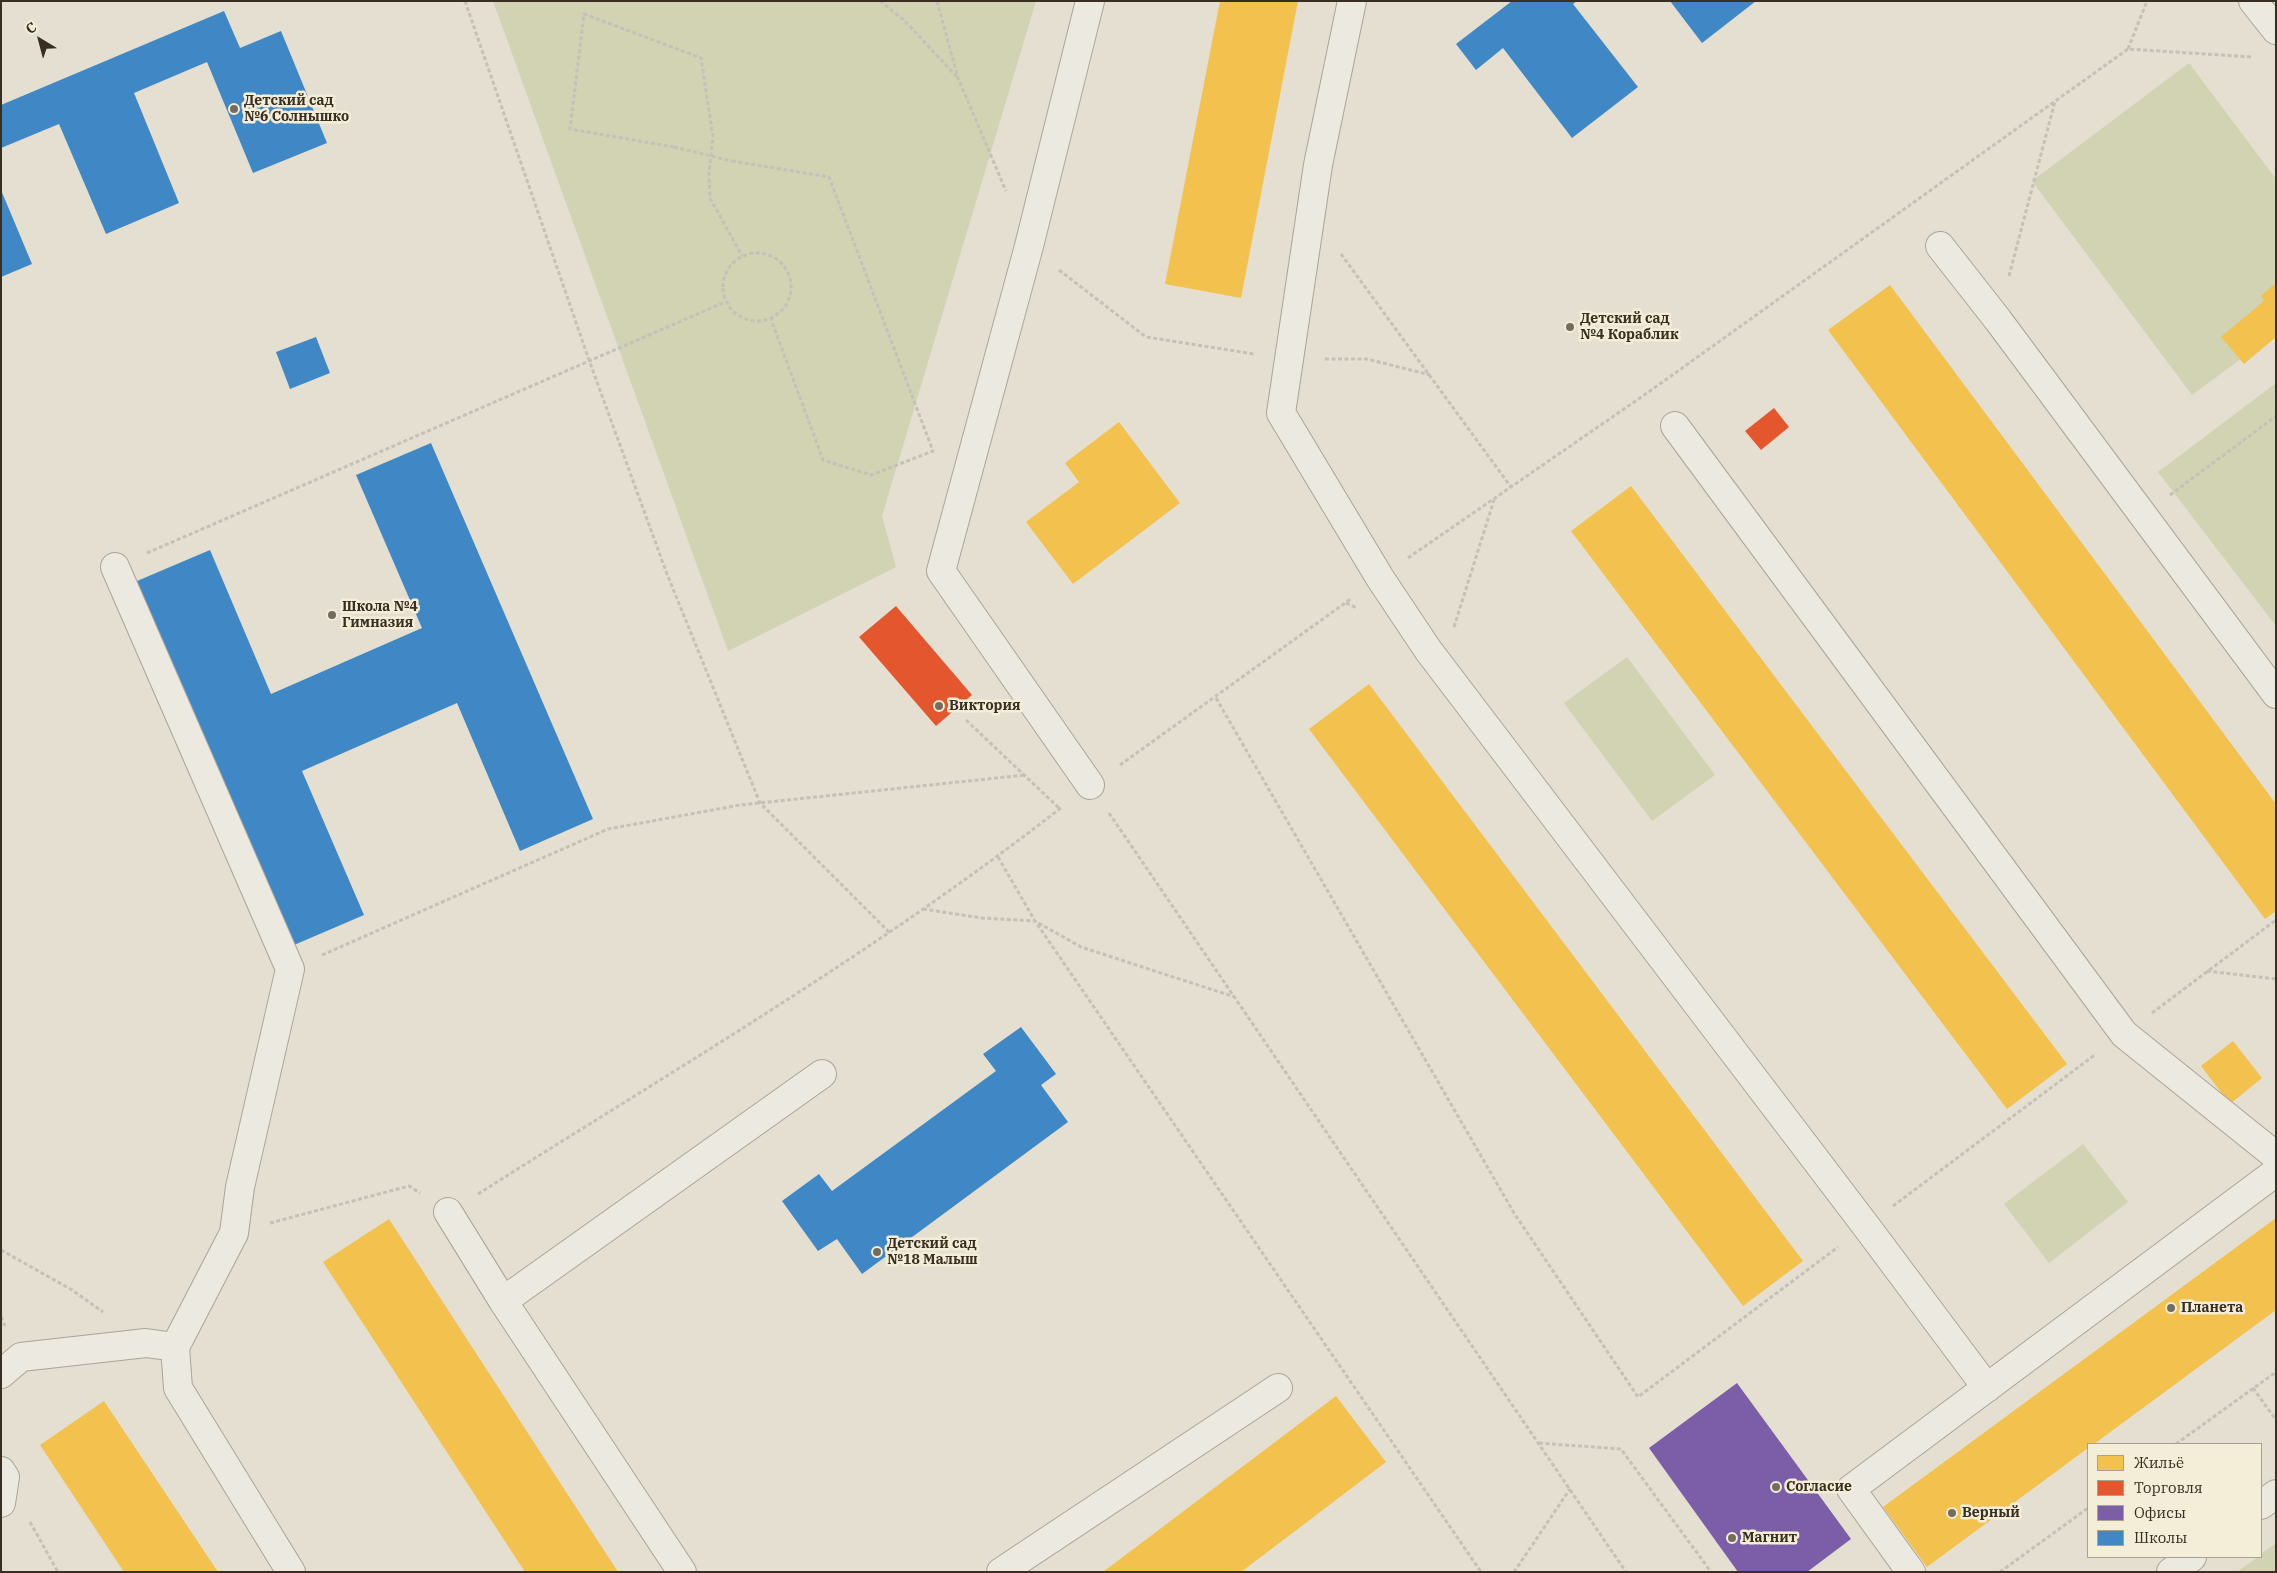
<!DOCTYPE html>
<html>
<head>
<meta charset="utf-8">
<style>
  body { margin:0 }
  #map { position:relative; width:2277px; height:1573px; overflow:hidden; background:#e4dfd0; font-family:"IBM Plex Serif",serif }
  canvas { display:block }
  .frame { position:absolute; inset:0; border:2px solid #382e21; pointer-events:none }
  .legend { position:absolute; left:2087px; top:1443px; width:175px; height:115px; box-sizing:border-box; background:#f4edd7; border:1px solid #a9a18e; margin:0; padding:6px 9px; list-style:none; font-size:15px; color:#382e21 }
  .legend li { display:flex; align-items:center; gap:10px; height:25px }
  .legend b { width:25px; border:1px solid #a9a18e }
  .north { position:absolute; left:15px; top:15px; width:50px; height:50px; -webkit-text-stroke:4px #f4edd7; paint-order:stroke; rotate:323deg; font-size:14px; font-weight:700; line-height:20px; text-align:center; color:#382e21 }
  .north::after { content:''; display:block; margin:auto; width:18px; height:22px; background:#382e21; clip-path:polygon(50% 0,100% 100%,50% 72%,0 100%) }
</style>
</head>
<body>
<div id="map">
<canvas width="2277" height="1573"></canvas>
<div class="frame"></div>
<ul class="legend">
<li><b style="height:14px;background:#f2c14e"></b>Жильё</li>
<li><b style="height:14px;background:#e4572e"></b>Торговля</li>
<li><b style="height:14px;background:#7b5ea7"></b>Офисы</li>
<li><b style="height:14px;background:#3f88c5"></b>Школы</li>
</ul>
<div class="north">С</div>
</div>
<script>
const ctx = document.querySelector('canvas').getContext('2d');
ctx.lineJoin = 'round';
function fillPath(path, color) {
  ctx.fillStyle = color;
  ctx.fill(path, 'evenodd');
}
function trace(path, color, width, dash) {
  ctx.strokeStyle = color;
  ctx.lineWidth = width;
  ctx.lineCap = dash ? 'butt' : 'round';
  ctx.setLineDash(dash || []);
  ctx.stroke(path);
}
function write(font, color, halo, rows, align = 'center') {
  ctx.font = font + ' "IBM Plex Serif",serif';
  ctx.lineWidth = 5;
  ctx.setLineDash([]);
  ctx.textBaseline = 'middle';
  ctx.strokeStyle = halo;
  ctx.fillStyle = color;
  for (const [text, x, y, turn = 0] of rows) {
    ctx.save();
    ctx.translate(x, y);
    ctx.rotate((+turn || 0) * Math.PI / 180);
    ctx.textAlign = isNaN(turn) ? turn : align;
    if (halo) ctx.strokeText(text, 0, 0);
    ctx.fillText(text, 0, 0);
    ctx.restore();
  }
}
fillPath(new Path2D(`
  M493 1H1036L882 516 896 567 728 651Z
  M2189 63 2276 179V333L2192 395 2032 181Z
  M2276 383V626L2158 472Z
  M1627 657 1715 775 1652 821 1564 703Z
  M2083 1144 2128 1202 2049 1263 2004 1204Z
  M2276 1543V1572H2237L2258 1557H2261V1554Z`), '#d1d3b3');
fillPath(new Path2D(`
  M1220 1H1298L1241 298 1165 284Z
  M2276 283V337L2244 364 2221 337 2264 301 2261 296Z
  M1890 285 2276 804V911L2265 919 1828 330Z
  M1119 422 1180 503 1073 584 1026 522 1079 482 1065 463Z
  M1631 486 2067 1064 2007 1109 1571 531Z
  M1369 684 1803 1261 1743 1306 1309 729Z
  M2233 1041 2262 1078 2230 1104 2201 1066Z
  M2276 1218V1310L2094 1444H2088V1448L1927 1567 1883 1507Z
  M389 1219 618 1572H525L323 1262Z
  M1336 1396 1386 1462 1241 1572H1103Z
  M104 1401 218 1572H124L40 1445Z`), '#f2c14e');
fillPath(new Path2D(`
  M1774 408 1789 427 1761 450 1745 431Z
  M896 606 972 695 936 726 859 637Z`), '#e4572e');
fillPath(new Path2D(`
  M1737 1383 1851 1539 1807 1572H1738L1649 1448Z`), '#7b5ea7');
fillPath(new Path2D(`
  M1512 1H1577L1573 4 1638 87 1572 138 1503 48 1476 70 1456 44Z
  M1670 1H1756L1702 43Z
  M224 11 240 48 281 31 327 143 253 173 207 62 134 93 179 203 106 234 59 124 1 148V105Z
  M1 190 32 264 1 277Z
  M316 337 330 373 290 389 276 352Z
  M431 443 593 819 520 851 457 703 302 771 364 915 294 945 137 581 210 550 271 694 422 628 356 475Z
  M1021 1027 1056 1074 1041 1085 1068 1122 862 1274 837 1239 818 1251 782 1201 819 1174 832 1191 996 1071 983 1054Z`), '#3f88c5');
const minor = new Path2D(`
  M1090 1 1029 246 941 571 1090 785
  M1352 1 1318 165 1281 413 1380 578 1428 650 1866 1226 1987 1388
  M2253 1 2276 30
  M1940 246 1998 320 2276 694
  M1675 426 2124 1034 2276 1156
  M115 567 290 969 240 1187 234 1233 175 1347 178 1388 291 1572
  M448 1212 503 1301 682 1572
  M503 1301 822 1074
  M1 1374 21 1357 146 1343 175 1347
  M1 1471 5 1477 1 1503
  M2261 1505 2276 1494
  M1001 1572 1278 1388
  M1911 1572 1851 1489 2276 1172
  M2171 1572 2192 1557`);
trace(minor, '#aaa498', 30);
trace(new Path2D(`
  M465 1 589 360 667 574 760 803 890 933
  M880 1 904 20 958 78
  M937 1 958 78 1006 191
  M2128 49 2147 1
  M674 147 570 129 584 14 701 58 713 137 709 174 710 198 742 256
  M732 161 829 177 933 451 871 475 823 460 771 319
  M723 287a34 34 0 1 1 68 0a34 34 0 1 1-68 0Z
  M1341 254 1511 487
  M1059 270 1146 337 1254 354
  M2009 276 2055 101
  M1325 359H1367L1430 375
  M2170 495 2276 416
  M147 553 725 302
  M1408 558 1650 391 2128 49 2252 57
  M1346 603 1357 608
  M1454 627 1494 500
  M1216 698 1514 1213 1638 1397 1838 1247
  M966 720 1060 809
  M1120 765 1352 598
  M1109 813 1626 1572
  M998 857 1035 921 1081 947 1235 997
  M923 909 982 918 1035 921 1481 1572
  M322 955 608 829 740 805 1025 775
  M2207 971 2276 979
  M2152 1013 2276 920
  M478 1194C675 1069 878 951 1062 807
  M1893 1206 2096 1054
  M270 1223 409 1186 420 1193
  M1 1250 72 1290 103 1312
  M1 1317 5 1326
  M2253 1388 2276 1420
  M1539 1443 1621 1449 1711 1572
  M2176 1444 2276 1372
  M30 1522 58 1572
  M1514 1572 1570 1489
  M2000 1572 2088 1508`), '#c5c0b8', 3, [4, 2.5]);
trace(minor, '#ece9e1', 28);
trace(new Path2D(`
  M674 147 732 161`), '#c5c0b8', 3, [4, 2.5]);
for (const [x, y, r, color] of [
  [234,109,5,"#746c5e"],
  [1570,327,5,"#746c5e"],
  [332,615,5,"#746c5e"],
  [939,706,5,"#746c5e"],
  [877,1252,5,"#746c5e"],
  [2171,1308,5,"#746c5e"],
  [1776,1487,5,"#746c5e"],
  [1952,1513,5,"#746c5e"],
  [1732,1538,5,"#746c5e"]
]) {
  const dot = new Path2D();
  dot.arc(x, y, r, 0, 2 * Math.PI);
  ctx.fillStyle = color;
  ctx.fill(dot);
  trace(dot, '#f4edd7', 2);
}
write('bold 14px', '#382e21', '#f4edd7', [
  ["Детский сад",244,101],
  ["№6 Солнышко",244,117],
  ["Детский сад",1580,319],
  ["№4 Кораблик",1580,335],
  ["Школа №4",342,607],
  ["Гимназия",342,623],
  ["Виктория",949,706],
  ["Детский сад",887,1244],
  ["№18 Малыш",887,1260],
  ["Планета",2181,1308],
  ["Согласие",1786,1487],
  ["Верный",1962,1513],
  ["Магнит",1742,1538]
], 'left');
</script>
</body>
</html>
